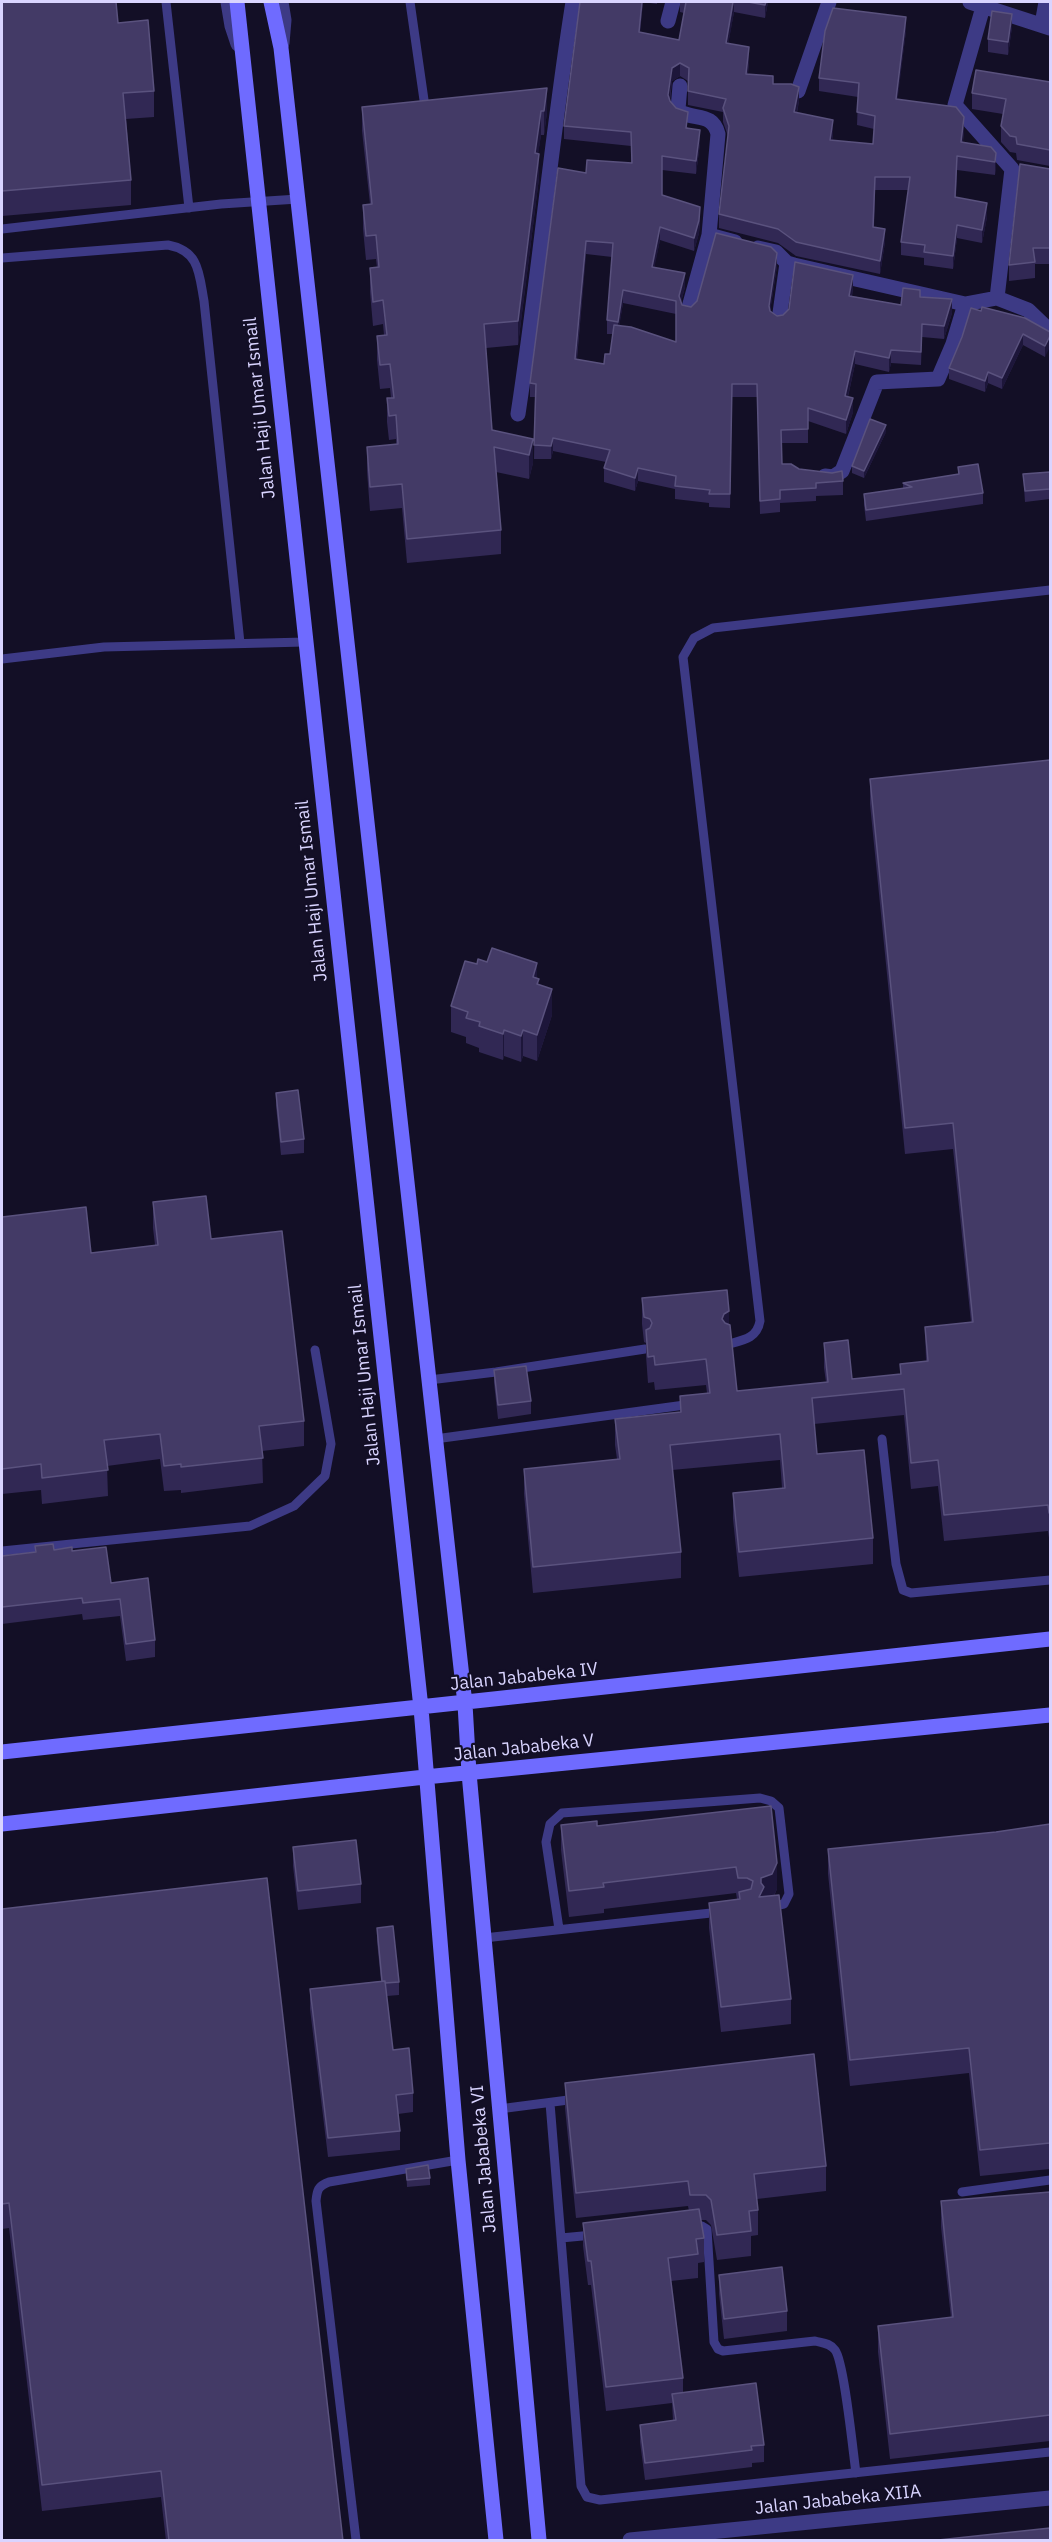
<!DOCTYPE html>
<html>
<head>
<meta charset="utf-8">
<style>
  body { margin:0 }
  #map { position:relative; width:1052px; height:2542px; overflow:hidden; background:#130f26; font-family:"IBM Plex Sans",sans-serif }
  canvas { display:block }
  .frame { position:absolute; inset:0; border:3px solid #d9d4ff; pointer-events:none }
</style>
</head>
<body>
<div id="map">
<canvas width="1052" height="2542"></canvas>
<div class="frame"></div>
</div>
<script>
const ctx = document.querySelector('canvas').getContext('2d');
ctx.lineJoin = 'round';
function trace(path, color, width, dash) {
  ctx.strokeStyle = color;
  ctx.lineWidth = width;
  ctx.lineCap = dash ? 'butt' : 'round';
  ctx.setLineDash(dash || []);
  ctx.stroke(path);
}
function fillPath(path, color) {
  ctx.fillStyle = color;
  ctx.fill(path, 'evenodd');
}
function write(font, color, halo, rows, align = 'center') {
  ctx.font = font + ' "IBM Plex Sans",sans-serif';
  ctx.lineWidth = 4.5;
  ctx.setLineDash([]);
  ctx.textBaseline = 'middle';
  ctx.strokeStyle = halo;
  ctx.fillStyle = color;
  for (const [text, x, y, turn = 0] of rows) {
    ctx.save();
    ctx.translate(x, y);
    ctx.rotate((+turn || 0) * Math.PI / 180);
    ctx.textAlign = isNaN(turn) ? turn : align;
    if (halo) ctx.strokeText(text, 0, 0);
    ctx.fillText(text, 0, 0);
    ctx.restore();
  }
}
trace(new Path2D(`
  M166 2 189 208
  M410 2 425 107
  M2 229 221 204 298 199
  M2 258 168 245C200 251 199 274 204 301L240 643
  M2 659 104 647 305 642
  M729 1344C744 1340 757 1338 760 1321L683 657 694 638 713 628 1050 590
  M429 1380 496 1372 645 1349
  M435 1439 692 1404
  M882 1439 896 1564 903 1590 911 1593 1050 1580
  M2 1551 250 1526 294 1506 325 1476 331 1444 315 1350
  M559 1929 546 1842 550 1824 562 1813 760 1798 771 1801 779 1808 789 1894 784 1904 769 1907
  M484 1938 720 1912
  M550 2103 581 2486 587 2497 600 2500 1050 2452
  M499 2109 576 2099
  M962 2192 1050 2180
  M691 2227 702 2226 707 2229 714 2342 718 2349 723 2351 815 2341C822 2343 830 2343 835 2350 844 2361 853 2452 856 2473
  M561 2238 593 2235
  M356 2540 316 2201C317 2190 318 2186 329 2182L458 2160`), '#3d3a85', 9);
trace(new Path2D(`
  M228 2 232 26 238 44
  M281 2 284 20 282 43
  M970 2 1050 28
  M668 21 673 2
  M1042 24 1046 2
  M680 86 678 109 680 112C696 120 713 113 718 134L709 235 688 311
  M798 91 829 2
  M709 235 735 242
  M758 248 776 252 787 263 794 265 965 304 997 298 1012 169 955 105 983 7
  M997 298 1028 310 1050 331
  M779 320 787 263
  M518 414C539 277 551 139 573 2
  M825 476 833 477 842 471 877 382 938 379 953 344 965 304
  M630 2540 1050 2498`), '#3d3a85', 15);
trace(new Path2D(`
  M237 2 421 1708 458 2160 496 2540
  M271 2 281 48 465 1704 469 1773 539 2540
  M2 1752 1050 1639
  M2 1824 425 1777 1050 1715`), '#6f6bff', 15);
fillPath(new Path2D(`
  M2 2 118 23 154 91V117L126 119 131 180V205L2 216Z
  M580 2H657V4L643 2 640 32 679 40 684 13 680 12V2H768L765 18 734 12 728 44 749 61 748 74 773 84 799 101 797 113 833 134 832 141 873 144 874 129 857 125 858 97 819 91V78L906 31 897 100 964 130 963 142 991 147 996 166 995 175 957 170 956 197 987 217 982 243 957 238 953 269 924 265V258L901 255V242L909 190H875L874 227 885 242 880 274 796 256 778 243 719 228V214L728 136 723 122V112L688 105V81L680 76 672 81 670 101 688 128 700 143 696 174 662 170V195L700 221 699 233 694 251 660 240 654 267 685 287 681 302 682 305 691 307 777 266 770 311 777 316 783 315 853 288 852 296 901 305 920 297 952 313 944 339 922 337 921 365 891 363 889 372 855 364 848 397 853 412 846 434 808 421V443H782V464L843 481V495L816 496V501L780 503V512L760 514 757 397H732L730 508 709 507V503L675 499V489L638 481 635 491 604 482V468L606 462 553 451 551 459H534L535 397H530V383L586 173 631 163V146L564 139V126ZM586 254 612 257 607 320V334H613L610 354 604 364 577 359ZM623 303 676 314V342L619 326Z
  M1012 27 1008 55 988 52V39Z
  M1050 82V166L1017 160 1016 153 1010 152 1001 142V126L1003 114 972 109V93Z
  M547 88V112L544 135H541L538 153 539 178 518 345 486 348 492 430 533 439V463L529 479 496 472 501 530V554L407 563 402 508 370 511 367 471V447L396 444V439L389 440 387 422V398H391L390 388 380 389 377 360V336L384 335 383 324 373 326 370 292V268H377L376 259 366 260 363 229V205L370 204 362 131V107Z
  M1050 169V264H1035V278L1009 281V265Z
  M981 311 1050 332 1045 357 1023 345 1002 389 988 383 985 392 949 379V368Z
  M886 432 864 478 852 473V466Z
  M958 467 983 493V504L866 521 864 505V494L903 488V483L958 474Z
  M1050 472V499L1025 502 1023 474Z
  M1050 760V1538H1049L1048 1531 944 1541 938 1486 911 1489 904 1415 814 1424 817 1454 873 1538V1564L739 1577 733 1519V1493L782 1488 780 1460 672 1470 681 1552V1578L533 1593 524 1494V1469L617 1459 615 1445V1419L680 1412V1396L707 1393 706 1385 655 1390 654 1382 648 1383 646 1356V1343L644 1342 642 1324V1298L729 1325 737 1391 826 1382 824 1368V1343L852 1379 900 1374V1364L926 1361 925 1327 971 1322 953 1149 905 1154 870 804V779Z
  M477 964 537 978 539 985 552 1015 537 1061 523 1056 521 1062 504 1056 503 1060 479 1052V1048L466 1043V1037L451 1032V1006Z
  M276 1093 304 1139V1153L281 1155 276 1106Z
  M153 1202 211 1239 304 1421V1446L262 1451 263 1483 181 1493V1490L164 1491 160 1459 107 1466 108 1496 42 1504 41 1490 2 1494V1217L91 1253 155 1245 153 1228Z
  M494 1370 531 1401V1414L498 1419 494 1383Z
  M35 1546 54 1550 72 1551 111 1583 155 1640V1657L126 1661 120 1616 83 1620 82 1614 2 1624V1556L35 1552Z
  M771 1806 777 1889 774 1896 791 1999V2024L721 2032 709 1928V1903L737 1899 736 1893 604 1909V1913L569 1917 561 1850V1825L597 1826Z
  M1050 1824V2169L980 2176 969 2073 850 2086 828 1874V1849L996 1832Z
  M293 1847 361 1884V1903L298 1910 293 1866Z
  M2 1909 343 2541H166L161 2497 42 2511 9 2228 2 2229Z
  M377 1928 399 1982V1995L387 1996 393 2050 413 2093V2112L398 2114 400 2131V2150L328 2157 310 2009V1989L381 1981 377 1941Z
  M565 2083 826 2166V2191L757 2199 758 2210V2235L751 2236V2256L717 2260 711 2225 706 2220H701L704 2238V2262L698 2263V2278L671 2281 683 2378V2392L764 2445V2462L752 2463V2467L645 2480 640 2442V2425L673 2421 672 2403 606 2411 591 2285H588L583 2246V2223L689 2211 688 2206 576 2218 565 2108Z
  M406 2169 430 2178V2185L407 2187Z
  M1050 2192V2441L890 2459 878 2352V2326L951 2318 941 2227V2201Z
  M719 2275 787 2311V2331L724 2339 719 2294Z`), '#312854');
fillPath(new Path2D(`
  M642 2H643L639 45V32Z
  M734 2V12L726 57V43Z
  M766 2H768L765 18V5Z
  M1012 14V27L1008 55V42Z
  M906 17V31L896 113V99Z
  M749 47V61L746 87V74Z
  M680 63V76L672 81 668 108V95L672 68Z
  M799 87V101L794 125V112Z
  M547 88V112L544 135V111Z
  M541 111V135L535 177V153Z
  M964 117V130L961 156V142Z
  M833 120V134L830 154V140Z
  M700 130V143L696 174V161Z
  M996 153V166L995 175V162Z
  M539 154V178L518 345V321Z
  M987 203V217L982 243V230Z
  M700 207 699 233 694 251V238Z
  M957 225V238L953 269V256Z
  M660 227V240L652 280V267Z
  M885 229V242L880 274V261Z
  M586 241V254L575 373V359Z
  M777 253V266L769 319V306Z
  M685 273V287L679 309V296Z
  M853 275V288L849 309V296Z
  M623 290V303L618 335V322Z
  M952 299V313L944 339V326Z
  M1023 334V345L1002 389V378Z
  M1050 336V347L1045 357V346Z
  M891 350V363L889 372V358Z
  M855 351V364L845 409V396Z
  M988 372V383L985 392V381Z
  M853 398V412L846 434V420Z
  M886 425V432L864 478V471Z
  M553 438V451L551 459V446Z
  M533 439V463L529 479V455Z
  M638 468V481L635 491V478Z
  M537 963V988L533 977Z
  M552 989V1015L537 1061V1035Z
  M504 1030V1056L503 1060V1034Z
  M523 1030V1056L521 1062V1036Z
  M729 1311V1337L722 1319 724 1314Z
  M777 1863V1889L772 1899 759 1897 761 1878Z`), '#1d163a');
const building = new Path2D(`
  M2 2H116L118 23 148 20 154 91 123 93 131 180 2 191Z
  M580 2H642L639 32 679 40 686 2H733L726 43 749 47 746 74 773 76V84H791L799 87 794 112 833 120 830 140 873 144 875 116 857 112 859 83 819 78 825 31 833 8 906 17 896 99 956 107 964 117 961 142 991 147 996 153 995 162 957 156 955 197 987 203 982 230 957 225 953 256 924 252 925 245 901 242 910 177H875L873 227 885 229 880 261 796 242 778 229 719 214 729 126 723 108 726 99 688 91 689 68 680 63 672 68 668 95 670 101 676 108 688 112 686 128 700 130 696 161 662 156V195L700 207 699 220 694 238 660 227 652 267 685 273 679 296 682 305 691 307 697 301 716 233 771 247 777 253 769 306 770 311 777 316 783 315 789 309 795 262 853 275 849 296 901 305 903 288 920 290V297L952 299 944 326 922 324 921 352 891 350 889 358 855 351 845 396 853 398 846 420 808 408V429L781 430 782 464H791L799 469 832 473 842 471 843 481 816 483V488L780 490V499L760 501 757 384H732L730 494H709L710 490 675 486 676 476 638 468 635 478 604 468 610 450 553 438 551 446 534 445 536 384 530 383 558 168 586 173 587 160 632 163 631 132 564 126ZM586 241 613 243 607 320 618 322 623 290 676 301V342L631 327 614 325 610 354H605L604 364 575 359Z
  M748 2H766L765 5Z
  M992 11 1012 14 1008 42 988 39Z
  M976 70 1050 82V150L1017 144 1016 137 1010 136 1001 126 1006 99 972 93Z
  M547 88 544 111H541L535 153 539 154 518 321 484 324 492 430 533 439 529 455 494 447 501 530 407 539 402 484 370 487 367 447 398 444 396 415 389 416 387 398H394L390 364 380 365 377 336 387 335 383 300 373 302 370 268 379 267 376 235 366 236 363 205 372 204 362 107Z
  M1020 164 1050 169V248H1033L1035 262 1009 265Z
  M982 307 1025 318 1050 332V336L1045 346 1023 334 1002 378 988 372 985 381 949 368 962 337 971 308 981 311Z
  M870 419 886 425 864 471 852 466Z
  M978 464 983 493 866 510 864 494 912 487 903 483 959 474 958 467Z
  M1050 472V489L1025 491 1023 474Z
  M1050 760V1513H1049L1048 1505 944 1515 938 1460 911 1463 904 1389 812 1398 817 1454 864 1450 873 1538 739 1552 733 1493 785 1488 780 1434 670 1445 681 1552 533 1567 524 1469 620 1459 615 1419 681 1412 680 1396 710 1393 706 1359 655 1365 654 1356 648 1357 646 1330 650 1328 652 1323 650 1319 644 1317 642 1298 727 1290 729 1311 724 1314 722 1319 725 1323 730 1325 737 1391 828 1382 824 1343 848 1340 852 1379 901 1374 900 1364 928 1361 925 1327 973 1322 953 1123 905 1128 870 779Z
  M492 948 537 963 533 977 539 979 537 984 552 989 537 1035 523 1030 521 1036 504 1030 503 1034 479 1026 480 1022 466 1018 468 1012 451 1006 465 961 477 964 478 959 487 962Z
  M298 1090 304 1139 281 1142 276 1093Z
  M206 1196 211 1239 282 1231 304 1421 259 1426 263 1458 181 1467V1464L164 1466 160 1434 104 1440 108 1470 42 1478 41 1464 2 1469V1217L86 1207 91 1253 158 1245 153 1202Z
  M526 1366 531 1401 498 1405 494 1370Z
  M53 1544 54 1550 72 1547V1551L106 1547 111 1583 148 1578 155 1640 126 1644 120 1599 83 1603 82 1598 2 1607V1556L36 1552 35 1546Z
  M771 1806 777 1863 772 1874 761 1878V1883L764 1887 759 1897 779 1895 791 1999 721 2007 709 1903 740 1899 739 1892 751 1889 753 1881 747 1878H738L736 1867 603 1883 604 1887 569 1891 561 1825 597 1821V1826Z
  M1050 1824V2143L980 2150 969 2048 850 2060 828 1849 996 1832Z
  M356 1840 361 1884 298 1891 293 1847Z
  M267 1878 343 2541H169L161 2471 42 2485 9 2203 2 2204V1909Z
  M393 1926 399 1982 385 1983V1981H382L377 1928Z
  M385 1981 393 2050 409 2048 413 2093 396 2095 400 2131 328 2138 310 1989Z
  M814 2054 826 2166 754 2174 758 2210 749 2211 751 2231 717 2235 711 2200 706 2195H690L688 2181 576 2193 565 2083Z
  M428 2165 430 2178 407 2180 406 2169Z
  M1050 2192V2415L890 2434 878 2326 953 2317 941 2201Z
  M699 2209 704 2238 696 2239 698 2254 668 2258 683 2378 606 2387 591 2261H588L583 2223Z
  M782 2267 787 2311 724 2319 719 2275Z
  M756 2383 764 2445 751 2446 752 2450 645 2463 640 2425 676 2420 672 2394Z
  M1050 2528V2541H929Z`);
fillPath(building, '#433a66');
trace(building, '#5a527e', 1.5);
write('18px', '#d9d4ff', '#130f26', [
  ["Jalan Haji Umar Ismail",260,408,-96],
  ["Jalan Haji Umar Ismail",312,891,-96],
  ["Jalan Haji Umar Ismail",365,1375,-96],
  ["Jalan Jababeka IV",524,1677,-6],
  ["Jalan Jababeka V",524,1748,-6],
  ["Jalan Jababeka VI",484,2159,-95],
  ["Jalan Jababeka XIIA",838,2500,-6]
]);
</script>
</body>
</html>
